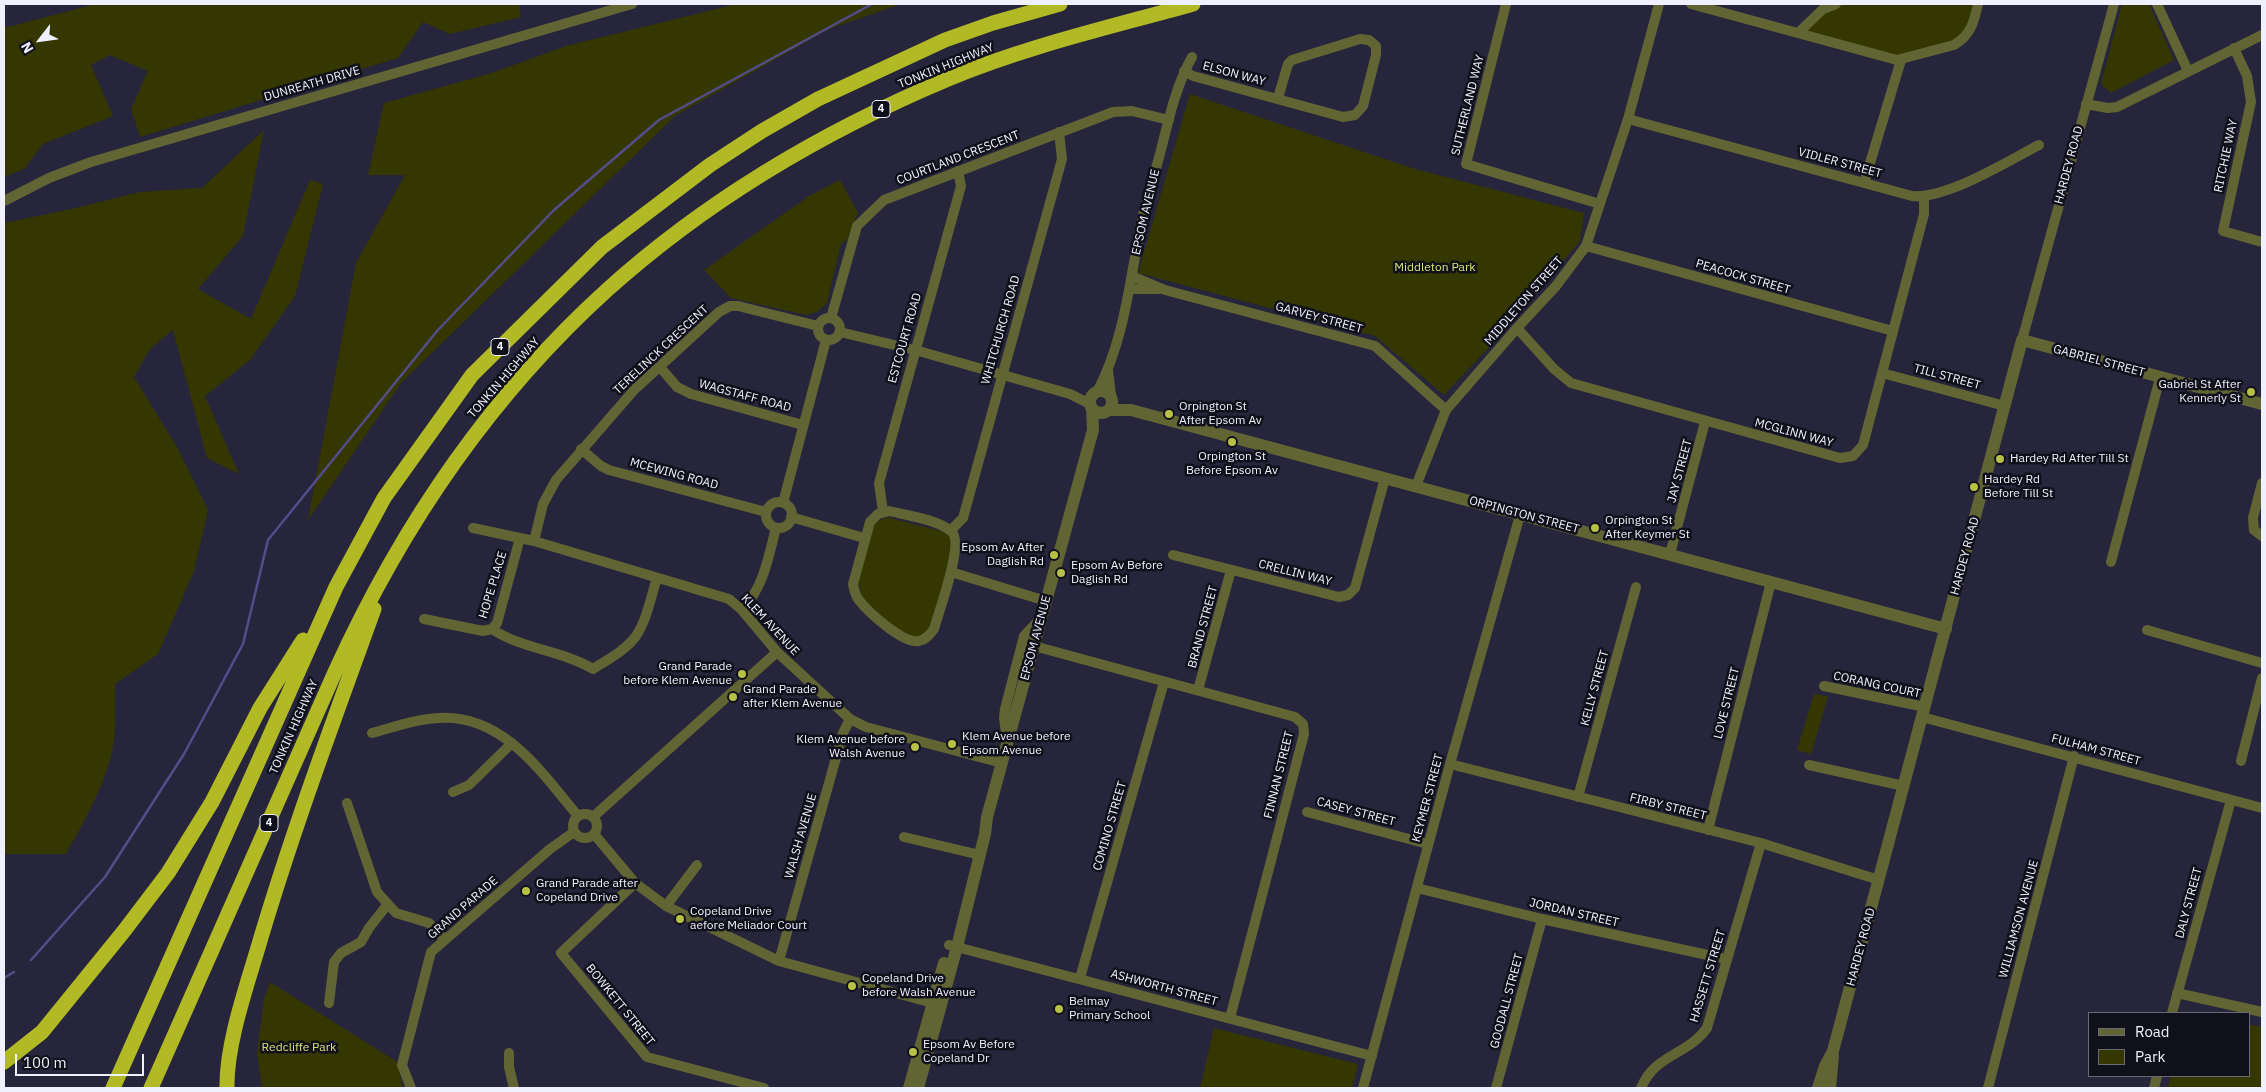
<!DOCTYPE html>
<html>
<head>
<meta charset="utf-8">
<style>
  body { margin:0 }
  #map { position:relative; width:2266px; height:1092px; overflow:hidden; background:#27253b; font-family:"IBM Plex Sans",sans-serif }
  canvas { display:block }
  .frame { position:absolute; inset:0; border:5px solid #f0f0ff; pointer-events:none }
  .legend { position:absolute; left:2088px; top:1012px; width:162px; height:65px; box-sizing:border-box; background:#10101a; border:1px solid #6a6a76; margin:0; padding:6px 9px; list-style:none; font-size:15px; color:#f0f0ff }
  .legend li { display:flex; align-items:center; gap:10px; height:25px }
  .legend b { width:25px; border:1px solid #6a6a76 }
  .north { position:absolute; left:15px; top:15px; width:50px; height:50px; -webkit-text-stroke:4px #10101a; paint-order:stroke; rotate:240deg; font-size:14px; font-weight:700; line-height:20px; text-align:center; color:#f0f0ff }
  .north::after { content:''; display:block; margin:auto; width:18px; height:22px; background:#f0f0ff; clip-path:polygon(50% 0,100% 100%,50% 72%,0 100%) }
  .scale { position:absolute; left:15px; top:1054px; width:129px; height:22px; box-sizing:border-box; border:2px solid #f0f0ff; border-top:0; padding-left:6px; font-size:15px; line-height:18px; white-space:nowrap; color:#f0f0ff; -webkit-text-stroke:4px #10101a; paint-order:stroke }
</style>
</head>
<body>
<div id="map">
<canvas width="2266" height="1092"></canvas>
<div class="frame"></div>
<ul class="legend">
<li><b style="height:6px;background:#616534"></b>Road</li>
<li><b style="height:14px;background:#343700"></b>Park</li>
</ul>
<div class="north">N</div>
<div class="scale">100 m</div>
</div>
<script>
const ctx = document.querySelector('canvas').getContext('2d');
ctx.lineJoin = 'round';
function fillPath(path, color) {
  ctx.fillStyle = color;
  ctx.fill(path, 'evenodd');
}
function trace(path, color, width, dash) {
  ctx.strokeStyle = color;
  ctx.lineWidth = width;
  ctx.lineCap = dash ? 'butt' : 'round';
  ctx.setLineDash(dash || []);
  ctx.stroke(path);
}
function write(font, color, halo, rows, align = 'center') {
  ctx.font = font + ' "IBM Plex Sans",sans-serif';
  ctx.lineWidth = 5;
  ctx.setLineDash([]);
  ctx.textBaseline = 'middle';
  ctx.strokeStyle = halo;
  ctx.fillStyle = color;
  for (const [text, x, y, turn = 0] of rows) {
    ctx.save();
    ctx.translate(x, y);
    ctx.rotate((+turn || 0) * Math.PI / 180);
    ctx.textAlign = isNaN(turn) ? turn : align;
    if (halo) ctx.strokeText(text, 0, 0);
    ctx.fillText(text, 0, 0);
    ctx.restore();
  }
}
fillPath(new Path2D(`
  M96 4H519L521 17 450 34 423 22 398 58 140 137 131 109 148 71 110 55 91 65 113 116 43 144 24 169 4 177V28Z
  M737 4H901L829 29 675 116 401 383 308 520 356 263 405 175H368L384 103 492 73 566 46Z
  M1836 4H1978L1966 37 1901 60 1798 33Z
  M2122 4H2149L2174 60 2111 93 2101 84Z
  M1190 94 1415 169 1584 213 1580 241 1511 324 1444 395 1375 336 1138 273Z
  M264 130 243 236 198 289 251 319 310 180 323 184 295 296 250 360 205 396 239 474 207 458 173 330 150 349 134 377 177 447 208 510 194 571 158 654 115 684C115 709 117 736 110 760 100 793 83 824 66 854H4V223L76 208 140 192 202 188Z
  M840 180 858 213 847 240 841 244 827 303 817 312 806 315 731 298 704 270 809 196Z
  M886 517 944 532 952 539 953 547 931 629 921 638 902 636 862 598 858 582 873 527 875 523Z
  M1814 694 1828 696 1811 754 1797 750Z
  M270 982 402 1065 400 1076 403 1088H262L257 1053 264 999Z
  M2250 1025 2262 1027V1088H2168L2171 1076H2250Z
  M1214 1028 1358 1064 1352 1088H1200Z`), '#343700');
trace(new Path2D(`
  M31 960 105 877 184 754 243 644 268 540 437 331 554 210 659 120 872 4
  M4 978 14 972`), '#544d8b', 2.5);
trace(new Path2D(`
  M1506 4 1466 164 1600 204
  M1691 4 1897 60 1954 45C1971 35 1974 22 1978 4
  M2157 4 2188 71
  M1798 33 1823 9 1836 4
  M2234 48 2247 76 2251 102 2223 231 2262 242
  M1184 71 1193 76 1343 117 1355 115 1363 106 1376 55V46L1369 40 1360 39 1292 60 1288 64 1278 98
  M2086 104 2108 108 2117 107 2262 35
  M1628 119 1912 196C1947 199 2006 162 2039 145
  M1864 183 1901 60
  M4 201 49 178 91 162 632 4
  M1586 246 1893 331
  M1132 276 1165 290 1375 346 1446 410
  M1130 289H1159
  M818 329a11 11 0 1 1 22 0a11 11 0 1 1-22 0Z
  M831 318 857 226 884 200 1113 112 1132 111 1169 120
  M1517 328 1554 369 1571 383 1840 458 1853 456 1863 445 1924 214V197
  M840 332 915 350 1070 394 1090 404
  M2022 340 2114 4
  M660 367 677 387 691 394 803 425
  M1108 370 1111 395
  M1882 373 2005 406
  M1097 392C1125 340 1130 277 1142 220 1147 197 1155 173 1161 150 1169 118 1176 86 1192 57
  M581 449 601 466 609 470 766 512
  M2262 483 2253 518 2254 530 2262 536
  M1416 486 1446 410 1517 328 1556 286 1586 246 1628 119 1659 4
  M766 515a13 13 0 1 1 26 0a13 13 0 1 1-26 0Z
  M783 503 826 340
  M889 511C906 515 940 520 952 532 964 544 939 611 934 629 930 634 927 639 919 641 903 644 868 612 858 599 855 594 854 590 853 584L870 522 878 514Z
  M883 512 879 483 961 186 958 171
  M791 517 864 538
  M473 528 534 541 729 599 742 610 777 652 850 719 866 727 1002 763
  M951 530 963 518 1062 159 1059 132
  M534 541 543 504 556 480 634 390 719 312 730 306H738L818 326
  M1670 554 1705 422
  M1173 555 1339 597 1348 595 1355 588 1385 478
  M2111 562 2160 378
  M951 572 1046 601
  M742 610C764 587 768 558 776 528
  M424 619 483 631 492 629 497 623 520 538
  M492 629C521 649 561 650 593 669 607 660 626 650 636 636 647 620 651 596 657 578
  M2147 630 2262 663
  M1034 646 1295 717 1303 724 1304 734 1230 1018
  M1824 686 1925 707
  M1198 690 1231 570
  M1922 717 2262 808
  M372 733C394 727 416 719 439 718 503 714 542 773 578 816
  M1007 740 1004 718 1005 709 1024 636 1041 618
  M2241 761 2262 678
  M1450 764 1761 843 1879 880
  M1809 765 1904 786
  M453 792 469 785 512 743
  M1578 797 1636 587
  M347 803 377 892 396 913 429 923 445 940
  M1307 812 1428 844
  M573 826a12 12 0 1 1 24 0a12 12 0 1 1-24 0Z
  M593 817 777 652
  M1708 830 1771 582
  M594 834 635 883 666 906 779 961 940 1005
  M904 837 980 855
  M635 883 561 953 647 1057 764 1088
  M1417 888 1542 919 1726 959
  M666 906 697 865
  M949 945 1372 1056
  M779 961 843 733 850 719
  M1080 978 1164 682
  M2177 993 2262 1012
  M329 1003 334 962 341 953 361 942 369 928 387 905
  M2172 1013 2231 800
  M509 1053V1067L514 1088
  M411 1088 402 1065 431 952 550 849 574 832
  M1363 1088 1450 764 1520 515
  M1496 1088 1542 919
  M1641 1088C1655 1054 1688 1055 1707 1028L1761 843
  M1988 1088 2074 756
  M2154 1088 2157 1076`), '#616534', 10);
trace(new Path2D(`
  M1090 402a11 11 0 1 1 22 0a11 11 0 1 1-22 0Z
  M1110 410H1131L1946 629
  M909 1088 944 963
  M918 1088 957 947 985 834 987 817 1093 430 1092 408
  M1818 1088 1825 1066 1833 1051 2022 340 2262 404
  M1830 1088 1833 1056`), '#616534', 12);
trace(new Path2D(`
  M4 1062 42 1032 124 931 168 873 212 802 260 708 303 640
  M113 1088 336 587 384 498 472 375 602 247 710 165 762 131 818 99 945 40 993 23 1060 4
  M151 1088 335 672C400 529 490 396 607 290 707 200 824 131 948 79 1027 46 1111 27 1193 4
  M227 1088C226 1047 245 991 257 951 291 835 333 722 374 609`), '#b1b925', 15);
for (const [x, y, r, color] of [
  [2251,392,5,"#b8c147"],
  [1169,414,5,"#b8c147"],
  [1232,442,5,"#b8c147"],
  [2000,459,5,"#b8c147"],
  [1974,487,5,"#b8c147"],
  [1595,528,5,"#b8c147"],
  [1054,555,5,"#b8c147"],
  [1061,573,5,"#b8c147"],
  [742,674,5,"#b8c147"],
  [733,697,5,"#b8c147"],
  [952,744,5,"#b8c147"],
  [915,747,5,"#b8c147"],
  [526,891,5,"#b8c147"],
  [680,919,5,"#b8c147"],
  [852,986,5,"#b8c147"],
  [1059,1009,5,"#b8c147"],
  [913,1052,5,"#b8c147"]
]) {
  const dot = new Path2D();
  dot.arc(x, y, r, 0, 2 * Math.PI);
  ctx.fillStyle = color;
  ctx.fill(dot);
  trace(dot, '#10101a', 2);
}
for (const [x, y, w] of [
  [881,109,18],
  [500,347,18],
  [269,823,18]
]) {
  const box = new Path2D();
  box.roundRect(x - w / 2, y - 8.5, w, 17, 4);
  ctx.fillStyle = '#10101a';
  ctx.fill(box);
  trace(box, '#f0f0ff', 1);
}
write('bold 11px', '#f0f0ff', null, [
  ["4",881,109],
  ["4",500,347],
  ["4",269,823]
]);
write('12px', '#f0f0ff', '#10101a', [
  ["TONKIN HIGHWAY",946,66,-22],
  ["ELSON WAY",1234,74,15],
  ["DUNREATH DRIVE",312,84,-16],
  ["SUTHERLAND WAY",1468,105,-76],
  ["RITCHIE WAY",2226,156,-78],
  ["COURTLAND CRESCENT",958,158,-21],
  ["VIDLER STREET",1840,163,15],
  ["HARDEY ROAD",2069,165,-75],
  ["EPSOM AVENUE",1146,212,-77],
  ["PEACOCK STREET",1743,277,16],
  ["MIDDLETON STREET",1524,301,-49],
  ["GARVEY STREET",1319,318,15],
  ["WHITCHURCH ROAD",1001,330,-74],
  ["ESTCOURT ROAD",905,338,-74],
  ["TERELINCK CRESCENT",661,350,-43],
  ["GABRIEL STREET",2099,361,15],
  ["TILL STREET",1947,377,15],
  ["TONKIN HIGHWAY",504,378,-49],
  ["WAGSTAFF ROAD",745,396,15],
  ["MCGLINN WAY",1794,433,15],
  ["JAY STREET",1680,471,-75],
  ["MCEWING ROAD",674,474,15],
  ["ORPINGTON STREET",1524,515,15],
  ["HARDEY ROAD",1965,556,-75],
  ["CRELLIN WAY",1295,573,14],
  ["HOPE PLACE",493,585,-73],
  ["KLEM AVENUE",770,625,47],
  ["BRAND STREET",1203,627,-75],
  ["EPSOM AVENUE",1036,638,-75],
  ["CORANG COURT",1877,685,12],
  ["KELLY STREET",1595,688,-75],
  ["LOVE STREET",1727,703,-76],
  ["TONKIN HIGHWAY",294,727,-66],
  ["FULHAM STREET",2096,750,15],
  ["FINNAN STREET",1279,775,-76],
  ["KEYMER STREET",1428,798,-75],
  ["FIRBY STREET",1668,807,14],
  ["CASEY STREET",1356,812,15],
  ["COMINO STREET",1110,826,-74],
  ["WALSH AVENUE",801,836,-74],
  ["DALY STREET",2189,903,-75],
  ["GRAND PARADE",463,908,-41],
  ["JORDAN STREET",1574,913,13],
  ["WILLIAMSON AVENUE",2019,919,-75],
  ["HARDEY ROAD",1861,947,-75],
  ["HASSETT STREET",1708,976,-73],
  ["ASHWORTH STREET",1164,988,15],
  ["GOODALL STREET",1507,1001,-75],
  ["BOWKETT STREET",620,1005,51]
]);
write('12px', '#dae37b', '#10101a', [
  ["Middleton Park",1435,268],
  ["Redcliffe Park",299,1048]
]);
write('12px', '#f0f0ff', '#10101a', [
  ["Gabriel St After",2241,385,"right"],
  ["Kennerly St",2241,399,"right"],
  ["Orpington St",1179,407],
  ["After Epsom Av",1179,421],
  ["Orpington St",1232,457,"center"],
  ["Before Epsom Av",1232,471,"center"],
  ["Hardey Rd After Till St",2010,459],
  ["Hardey Rd",1984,480],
  ["Before Till St",1984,494],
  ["Orpington St",1605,521],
  ["After Keymer St",1605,535],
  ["Epsom Av After",1044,548,"right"],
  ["Daglish Rd",1044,562,"right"],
  ["Epsom Av Before",1071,566],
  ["Daglish Rd",1071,580],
  ["Grand Parade",732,667,"right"],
  ["before Klem Avenue",732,681,"right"],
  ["Grand Parade",743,690],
  ["after Klem Avenue",743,704],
  ["Klem Avenue before",962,737],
  ["Epsom Avenue",962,751],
  ["Klem Avenue before",905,740,"right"],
  ["Walsh Avenue",905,754,"right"],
  ["Grand Parade after",536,884],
  ["Copeland Drive",536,898],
  ["Copeland Drive",690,912],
  ["aefore Meliador Court",690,926],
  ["Copeland Drive",862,979],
  ["before Walsh Avenue",862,993],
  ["Belmay",1069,1002],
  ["Primary School",1069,1016],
  ["Epsom Av Before",923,1045],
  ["Copeland Dr",923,1059]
], 'left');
</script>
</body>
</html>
